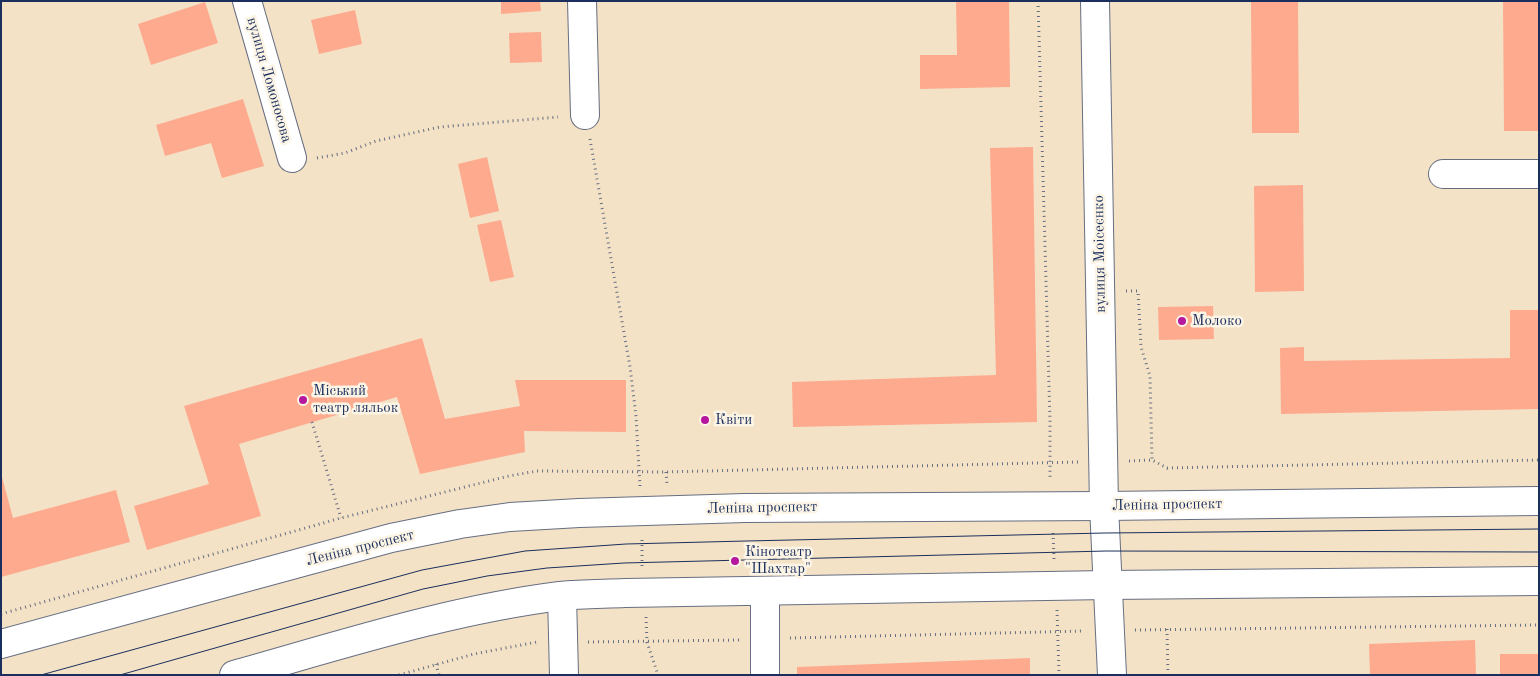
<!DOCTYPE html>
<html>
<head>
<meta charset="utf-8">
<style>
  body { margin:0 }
  #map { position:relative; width:1540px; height:676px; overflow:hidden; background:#f3e2c6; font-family:"Old Standard TT",serif }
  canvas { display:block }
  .frame { position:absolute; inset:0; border:2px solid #1b2f5e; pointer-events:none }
</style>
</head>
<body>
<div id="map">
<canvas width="1540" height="676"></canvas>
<div class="frame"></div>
</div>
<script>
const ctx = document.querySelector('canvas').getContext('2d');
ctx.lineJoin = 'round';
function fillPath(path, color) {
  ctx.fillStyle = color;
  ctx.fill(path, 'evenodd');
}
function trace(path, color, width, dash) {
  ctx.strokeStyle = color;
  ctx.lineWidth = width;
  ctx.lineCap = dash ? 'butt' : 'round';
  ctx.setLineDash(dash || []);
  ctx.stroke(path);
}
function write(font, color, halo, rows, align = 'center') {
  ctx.font = font + ' "Old Standard TT",serif';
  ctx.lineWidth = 5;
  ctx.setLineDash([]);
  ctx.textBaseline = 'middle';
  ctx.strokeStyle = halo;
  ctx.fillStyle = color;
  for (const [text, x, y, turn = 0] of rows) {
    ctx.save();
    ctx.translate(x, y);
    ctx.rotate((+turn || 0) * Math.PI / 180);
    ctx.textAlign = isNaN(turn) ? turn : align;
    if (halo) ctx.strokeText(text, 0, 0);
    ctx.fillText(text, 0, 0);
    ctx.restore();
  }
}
fillPath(new Path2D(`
  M501 1H540L541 11 501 14Z
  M956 1H1009L1010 87 920 89V55H957Z
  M1251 1H1298L1299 133H1252Z
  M1503 1H1539V131H1504Z
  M205 2 218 43 151 65 138 24Z
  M355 10 362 44 319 54 311 20Z
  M541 32 542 62 510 63 509 33Z
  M243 99 264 166 222 178 211 143 165 156 156 125Z
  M1033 147 1037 422 793 427 792 382 996 375 990 148Z
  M487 157 499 211 470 218 458 164Z
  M1303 185 1304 291 1255 292 1254 186Z
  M501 220 514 277 490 282 477 225Z
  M1213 306 1214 339 1159 340 1158 307Z
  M1510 310H1539V409L1281 414 1280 348 1304 347V361L1510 358Z
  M422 338 445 419 520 406 515 380H626V432L524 431 525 452 420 474 397 397 239 444 261 516 147 550 134 506 209 484 184 406Z
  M2 477 13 518 116 490 130 542 1 577Z
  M1475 640 1476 675H1370L1369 644Z
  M1500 654H1539V675H1500Z
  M1030 658V675H797V667Z`), '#feaa8f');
const minor = new Path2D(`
  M247 1 292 158
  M582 1 585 115
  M1095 1 1104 506 1112 675
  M1443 174H1539
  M765 592V675
  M562 596 564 675`);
const major = new Path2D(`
  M1 644 391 538 460 524 510 517 579 513 745 508 1104 506 1539 501
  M234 675C341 645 449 610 560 596 582 594 604 594 625 593L1107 585 1539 581`);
trace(minor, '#676e82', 30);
trace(major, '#676e82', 30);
trace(new Path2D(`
  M1038 1 1050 421V479
  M590 139 630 367 636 416 640 486
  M317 158 345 153 376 141 440 127 558 117
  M1126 291H1138L1141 347 1150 376 1152 460
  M312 422 341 518
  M1129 461 1152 460 1167 468 1539 460
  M666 472 667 485
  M1053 533 1054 559
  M642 566V537
  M1057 610 1059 675
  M1 614 341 518 509 476 537 471 666 472 1078 462
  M646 617 647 642 658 675
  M1167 629 1168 675
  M1135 630 1539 625
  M790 638 1084 631
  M588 642 739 640
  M436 664 439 675
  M399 675 474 654 537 642`), '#676e82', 3, [1, 4]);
trace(minor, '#fff', 28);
trace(major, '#fff', 28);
trace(new Path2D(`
  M41 675 422 570 525 551 626 544 746 541 1105 533 1539 529
  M120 675 423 589 453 583 487 576 547 568 624 563 1106 551 1539 552`), '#1b2f5e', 1);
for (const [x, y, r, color] of [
  [1182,321,5,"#b5179e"],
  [303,400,5,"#b5179e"],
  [705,420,5,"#b5179e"],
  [735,561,5,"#b5179e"]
]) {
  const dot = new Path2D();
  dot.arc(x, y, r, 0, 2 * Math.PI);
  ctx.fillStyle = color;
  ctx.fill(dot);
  trace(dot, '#fcf5e5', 2);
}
write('15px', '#1b2f5e', '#fcf5e5', [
  ["вулиця Ломоносова",269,80,74],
  ["вулиця Моісеєнко",1100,254,-91],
  ["Леніна проспект",1167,505,-1],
  ["Леніна проспект",762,508,-1],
  ["Леніна проспект",360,548,-14]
]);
write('15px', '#1b2f5e', '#fcf5e5', [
  ["Молоко",1192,321],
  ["Міський",313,391],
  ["театр ляльок",313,408],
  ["Квіти",715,420],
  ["Кінотеатр",745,552],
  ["\"Шахтар\"",745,569]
], 'left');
</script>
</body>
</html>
